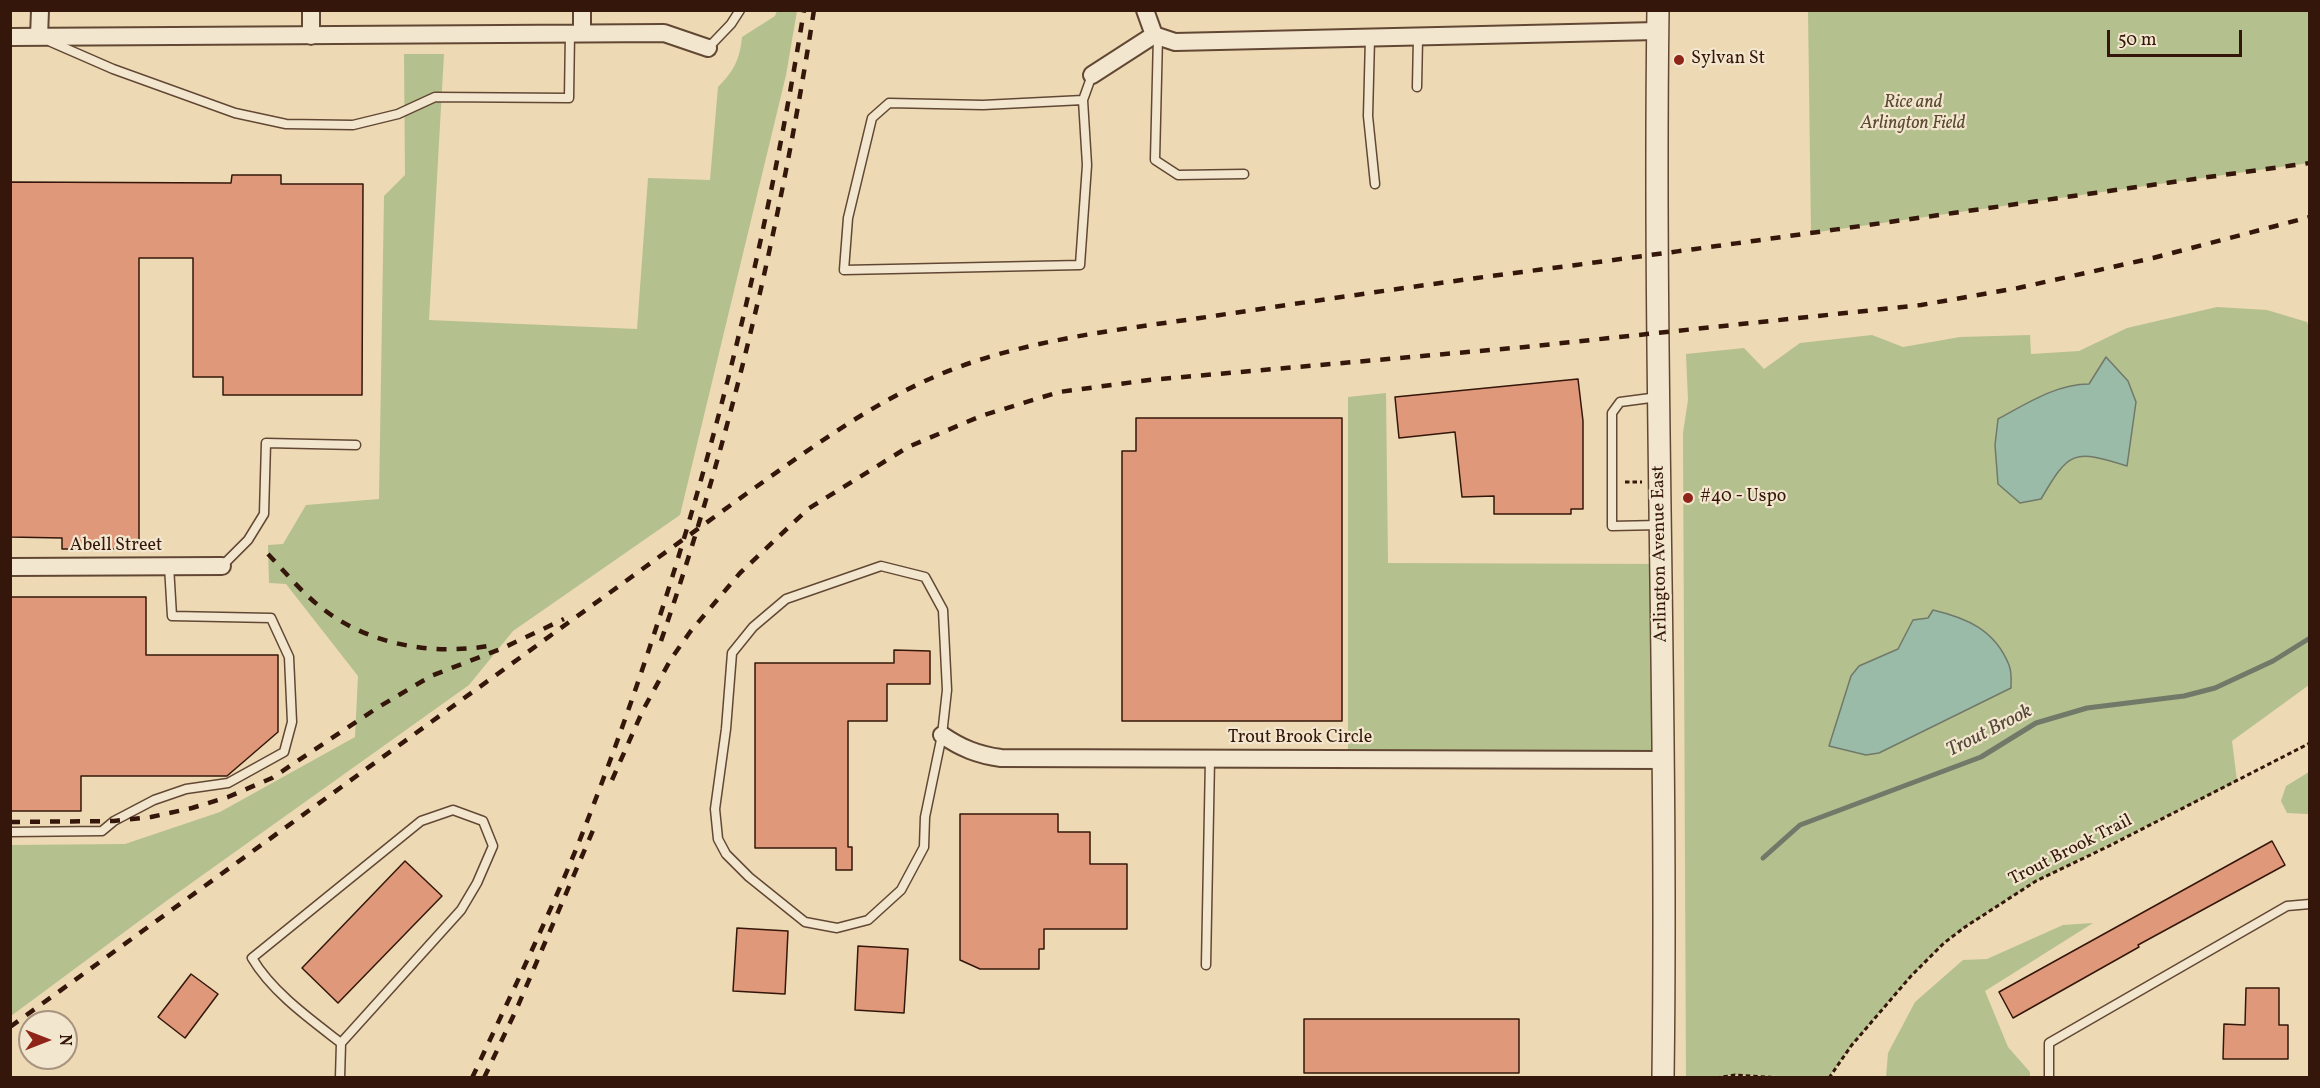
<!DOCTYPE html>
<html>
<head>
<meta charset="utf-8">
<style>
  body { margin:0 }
  #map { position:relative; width:2320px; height:1088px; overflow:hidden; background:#edd9b3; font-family:Vollkorn,serif }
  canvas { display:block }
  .frame { position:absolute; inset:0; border:12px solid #34170a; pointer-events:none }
  .north { position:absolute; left:18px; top:1010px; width:60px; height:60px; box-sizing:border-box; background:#f3e6ce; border:2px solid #a79380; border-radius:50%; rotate:90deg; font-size:16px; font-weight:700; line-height:24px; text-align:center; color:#34170a }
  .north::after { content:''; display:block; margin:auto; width:21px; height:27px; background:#8f2418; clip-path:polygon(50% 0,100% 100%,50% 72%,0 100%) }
  .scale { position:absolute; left:2107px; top:30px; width:135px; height:27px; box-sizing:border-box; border:3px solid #34170a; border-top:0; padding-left:8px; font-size:18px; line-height:21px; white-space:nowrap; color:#34170a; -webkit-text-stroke:4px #f3e6ce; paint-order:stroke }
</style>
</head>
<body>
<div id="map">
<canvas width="2320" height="1088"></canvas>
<div class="frame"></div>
<div class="north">N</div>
<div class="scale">50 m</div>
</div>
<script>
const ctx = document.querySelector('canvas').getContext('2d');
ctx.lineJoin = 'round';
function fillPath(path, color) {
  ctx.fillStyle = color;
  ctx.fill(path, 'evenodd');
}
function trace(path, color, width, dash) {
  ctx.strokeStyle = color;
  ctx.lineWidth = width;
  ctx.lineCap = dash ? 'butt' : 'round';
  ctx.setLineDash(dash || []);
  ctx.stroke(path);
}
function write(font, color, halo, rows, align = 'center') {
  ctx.font = font + ' Vollkorn,serif';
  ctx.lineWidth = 4.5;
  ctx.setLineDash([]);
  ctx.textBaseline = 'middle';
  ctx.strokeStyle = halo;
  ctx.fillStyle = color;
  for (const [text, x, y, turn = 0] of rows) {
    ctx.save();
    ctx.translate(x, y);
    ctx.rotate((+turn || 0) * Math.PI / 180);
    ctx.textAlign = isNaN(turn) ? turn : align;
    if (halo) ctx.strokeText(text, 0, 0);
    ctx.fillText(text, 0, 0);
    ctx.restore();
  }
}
fillPath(new Path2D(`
  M777 11H797L786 75 680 515 513 631 469 685 169 899 11 1016 10 845 125 844 220 812 355 737 358 676 286 584 269 583 268 545 283 544 306 505 379 499 384 196 405 175 404 54H444L429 320 637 329 648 178 710 180 718 87C734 71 740 59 742 37L775 16Z
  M1808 11H2309V163L1811 233Z
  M2217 307 2267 310 2307 322 2310 331 2309 685 2232 741 2237 781 2036 881 1965 927 1944 943 1911 976 1851 1046 1829 1077 1735 1075 1686 1078 1683 433 1688 400 1686 354 1744 348 1764 369 1800 343 1872 335 1903 347 1960 337 2030 335 2031 354 2079 351 2127 328Z
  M1386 393 1388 563 1662 564 1664 760 1348 759V397Z
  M2309 772V814L2287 813 2281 801 2286 786Z
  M2093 923 1985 991 2008 1047 2030 1072V1077H1886L1888 1053 1915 1002 1963 960 1987 959 2063 925Z`), '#b5c08f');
const water = new Path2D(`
  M2106 357 2128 381 2136 402 2127 466C2073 449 2069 451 2041 499L2020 503 1998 484 1995 445 1998 419C2026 404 2056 384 2089 384Z
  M1933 610C1967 618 1995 630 2009 665 2012 672 2011 681 2011 688L1879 753 1866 755 1829 746 1851 676 1859 666 1898 649 1913 620 1928 618Z`);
fillPath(water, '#9abba8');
trace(water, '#717969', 1.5);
trace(new Path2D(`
  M1763 858 1800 825 1981 757 2036 723 2087 708 2184 696 2215 688 2273 661 2310 638`), '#717969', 5);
const building = new Path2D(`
  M232 175H281V184H363L362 395H223V377H193V258H139V549H62V538L10 537V182L231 183Z
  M1578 379 1583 421V509H1571V514H1494V496L1462 497 1455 432 1399 438 1395 397Z
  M1136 418H1342V721H1122V451H1136Z
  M10 597H146V655H278V732L227 776H81V811H10Z
  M894 650 930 651V684H887V721H848V847H852V870H836V848H755V663H894Z
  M960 814H1058V832H1090V864H1127V929H1044V949H1039V969H980L960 960Z
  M2272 841 2285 865 2138 945 2139 947 2013 1018 1999 992Z
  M405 861 442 896 338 1003 302 968Z
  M737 928 788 931 785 994 733 991Z
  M858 946 908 949 904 1013 855 1010Z
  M191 974 218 994 185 1038 158 1017Z
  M2246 988H2279V1025H2288V1059H2223L2224 1024 2245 1025Z
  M1304 1019H1519V1073H1304Z`);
fillPath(building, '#df987a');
trace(building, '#34170a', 1.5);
const service = new Path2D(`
  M1158 36 1155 160 1178 175 1244 174
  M1370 38 1368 116 1375 184
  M51 42 113 69 235 113 286 124 353 125 398 114 435 97 569 98 570 33
  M708 48 731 24 740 10
  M1417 87 1418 38
  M1083 100 983 105 889 103 872 118 848 218 844 270 1080 265 1087 165 1083 100 1092 75
  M1658 397 1620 402 1612 413V526L1659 525
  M222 566 248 540 264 514 266 443 356 445
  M881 566 925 577 943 610 947 690 942 735 925 817 924 847 901 890 868 920 837 928 805 922 749 877 726 854 718 839 715 809 726 729 732 653 753 627 786 599Z
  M10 832 102 831 114 821 154 800 186 789 228 783 284 752 292 722 289 657 271 618 172 616 169 566
  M1206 965 1210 759
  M340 1078 341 1043 461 910 477 883 493 846 483 821 453 810 421 821 252 958C272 992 310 1019 341 1043
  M2049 1078V1043L2287 906 2310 904`);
const minor = new Path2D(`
  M311 10V36
  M582 10V33
  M1145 10 1154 35
  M10 37 664 33 708 48
  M39 37 40 10
  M1092 75 1154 35 1175 42 1657 31
  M10 567 222 566
  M942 735C961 748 978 755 1001 758L1664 760`);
const tertiary = new Path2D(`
  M1658 10C1653 366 1668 722 1663 1078`);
trace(service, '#624834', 11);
trace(minor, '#624834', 20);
trace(tertiary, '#624834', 24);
trace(new Path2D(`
  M1625 482H1642
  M1716 1078 1735 1075 1782 1078
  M1829 1078 1851 1046 1911 976 1944 943 1965 927 2036 881 2107 847 2310 743`), '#34170a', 3, [4.5, 3]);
trace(service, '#f3e6ce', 8);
trace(minor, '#f3e6ce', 16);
trace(tertiary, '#f3e6ce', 21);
trace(new Path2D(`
  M268 554C286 573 303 594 323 609 371 646 436 656 494 645
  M661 641C731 437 781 224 814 10
  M612 780 643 710 671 659 690 632 740 573 808 509 908 447 981 416 1059 392 1149 380 1525 347 1921 305 2018 288 2153 258 2310 217
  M10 822 114 821 151 817 192 808 228 797 272 778 377 708 431 676 503 648 564 619
  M10 1027 746 494C817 444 887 391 970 363 1044 338 1123 329 1200 318 1307 302 1414 286 1522 272 1785 238 2047 199 2310 163
  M472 1078C508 1001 545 925 577 847 684 578 758 296 804 10
  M484 1078 517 1008 594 828`), '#34170a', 4.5, [10, 10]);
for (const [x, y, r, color] of [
  [1679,60,6,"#8f2418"],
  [1688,498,6,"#8f2418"]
]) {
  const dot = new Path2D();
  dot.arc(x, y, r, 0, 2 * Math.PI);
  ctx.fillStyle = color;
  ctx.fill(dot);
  trace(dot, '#f3e6ce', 2);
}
write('18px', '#34170a', '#f3e6ce', [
  ["Sylvan St",1691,60],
  ["#40 - Uspo",1700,498]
], 'left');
write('italic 18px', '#5b4a32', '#f3e6ce', [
  ["Rice and",1913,104],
  ["Arlington Field",1913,125]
]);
write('18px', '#34170a', '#f3e6ce', [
  ["Abell Street",116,547],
  ["Arlington Avenue East",1661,554,-91],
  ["Trout Brook Circle",1300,739],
  ["Trout Brook Trail",2071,851,-27]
]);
write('italic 20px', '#534839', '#f3e6ce', [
  ["Trout Brook",1990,732,-27]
]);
</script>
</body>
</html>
